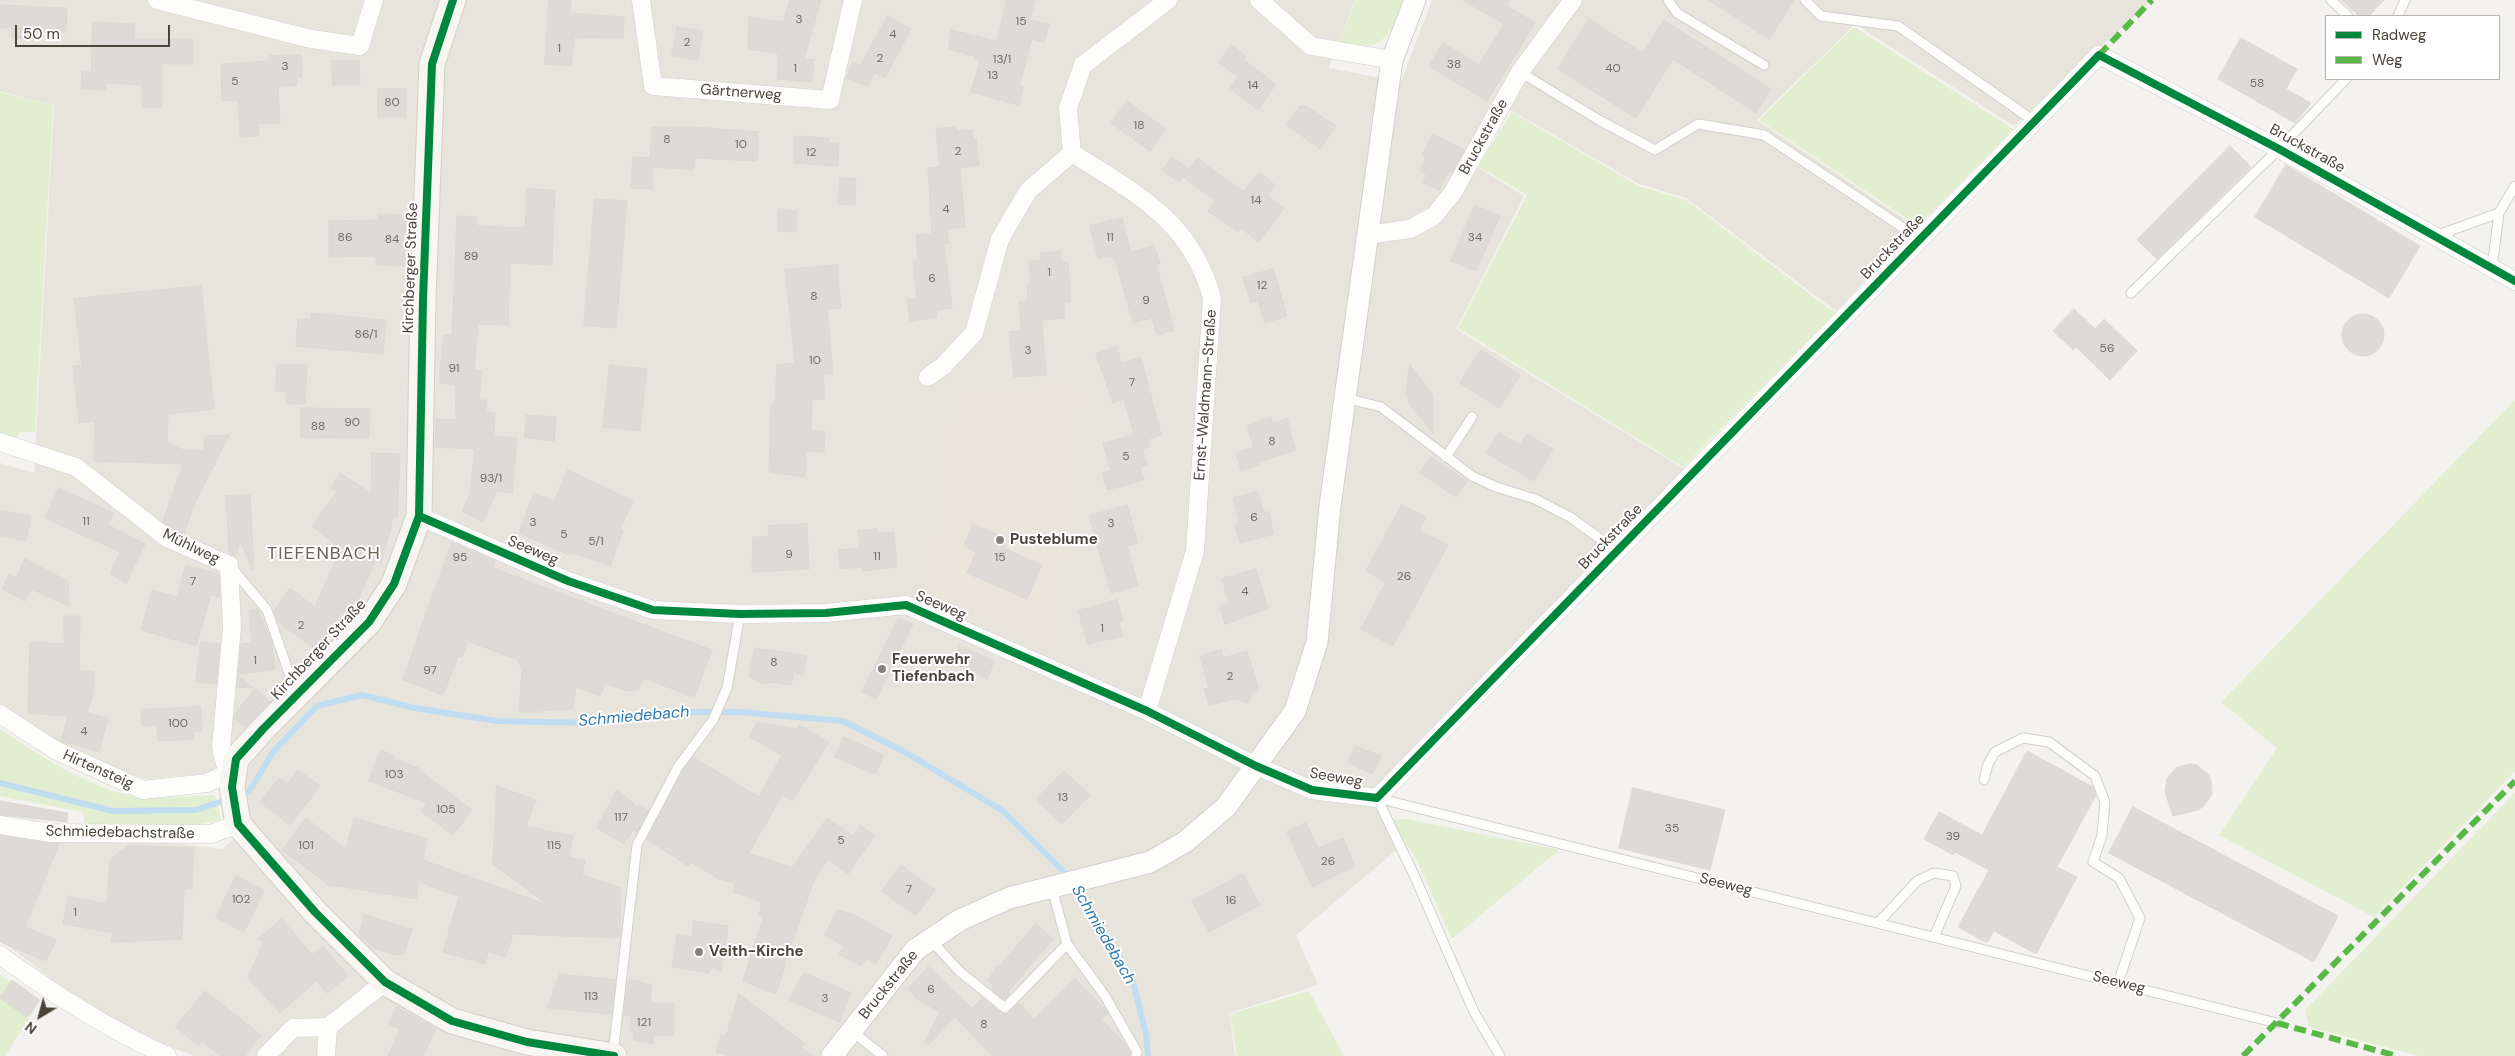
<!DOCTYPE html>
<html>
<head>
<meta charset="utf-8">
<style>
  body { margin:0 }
  #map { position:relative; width:2515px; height:1056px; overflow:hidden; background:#f4f2ee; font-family:"DM Sans",sans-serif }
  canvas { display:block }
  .legend { position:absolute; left:2325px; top:15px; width:175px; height:65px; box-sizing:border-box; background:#fff; border:1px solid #b7b4b0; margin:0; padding:6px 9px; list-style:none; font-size:15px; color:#4b4439 }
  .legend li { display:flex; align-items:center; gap:10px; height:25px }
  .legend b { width:25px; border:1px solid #b7b4b0 }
  .north { position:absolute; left:15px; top:991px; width:50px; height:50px; -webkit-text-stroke:4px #fff; paint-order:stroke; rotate:217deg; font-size:14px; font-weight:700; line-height:20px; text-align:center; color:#4b4439 }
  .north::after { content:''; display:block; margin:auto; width:18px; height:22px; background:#4b4439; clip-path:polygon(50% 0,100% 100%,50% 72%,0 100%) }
  .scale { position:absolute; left:15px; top:25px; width:155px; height:22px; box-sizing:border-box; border:2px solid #4b4439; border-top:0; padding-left:6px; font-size:15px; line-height:18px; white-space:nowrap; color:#4b4439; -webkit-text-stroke:4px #fff; paint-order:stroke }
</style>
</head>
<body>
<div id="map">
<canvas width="2515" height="1056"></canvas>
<ul class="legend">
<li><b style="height:6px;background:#00873e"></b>Radweg</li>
<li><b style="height:6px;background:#58b947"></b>Weg</li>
</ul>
<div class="north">N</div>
<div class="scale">50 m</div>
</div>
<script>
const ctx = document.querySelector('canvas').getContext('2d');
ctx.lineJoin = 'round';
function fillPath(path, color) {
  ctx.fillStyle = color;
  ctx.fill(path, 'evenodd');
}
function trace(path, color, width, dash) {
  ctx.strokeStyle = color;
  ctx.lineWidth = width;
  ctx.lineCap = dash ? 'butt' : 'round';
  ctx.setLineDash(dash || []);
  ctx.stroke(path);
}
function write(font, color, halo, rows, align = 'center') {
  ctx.font = font + ' "DM Sans",sans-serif';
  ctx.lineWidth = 4;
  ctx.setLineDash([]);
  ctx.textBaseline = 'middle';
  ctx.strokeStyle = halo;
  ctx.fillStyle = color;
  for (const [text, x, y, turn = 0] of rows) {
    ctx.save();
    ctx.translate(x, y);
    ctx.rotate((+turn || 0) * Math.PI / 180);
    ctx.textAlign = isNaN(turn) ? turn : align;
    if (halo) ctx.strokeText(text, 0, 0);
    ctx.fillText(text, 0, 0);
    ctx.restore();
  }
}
fillPath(new Path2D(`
  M0 0H1355L1329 68 1401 82 1432 0H2152L2014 126 1855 24 1757 120 1916 227 1836 311 1686 198 1639 184 1493 100 1463 158 1524 196 1456 329 1684 469 1375 793 1400 847 1296 935 1318 985 1229 1013 1235 1056H195L142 1037 64 988 0 940V823L223 849 252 821 244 795 246 770 146 779 107 768 47 741 0 705V463L34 473 54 106 0 91Z`), '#e7e4dc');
fillPath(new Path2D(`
  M1083 386 1055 655 925 592 955 396 975 389Z`), '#eae5da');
fillPath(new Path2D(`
  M1356 0H1404C1387 40 1385 51 1338 45Z
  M1854 27 2013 129 1918 226 1759 120Z
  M0 92 53 106 35 432H20L12 442 0 437Z
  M1512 112 1639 186 1686 200 1835 313 1683 467 1458 328 1527 195 1478 166Z
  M2515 400V771L2374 917 2219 835 2277 748 2221 702Z
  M0 729C41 756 95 794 145 797 168 799 192 796 215 795L221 820 157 832 85 825 83 812 0 796Z
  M2515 793V1056H2420L2309 1027 2305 1010Z
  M1407 819 1559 850 1452 939 1417 861 1391 820Z
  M0 974 38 1004 5 1056H0Z
  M1309 991 1344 1056H1237L1230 1014Z`), '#e1eecf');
trace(new Path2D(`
  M0 783 113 811 196 810 229 799
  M238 796 249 792 273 752 317 706 362 695 415 708 497 721 596 723 686 712H740L843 721 903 751 1003 811 1069 877
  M1076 884 1133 981 1146 1034 1148 1056`), '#c0ddf1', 6);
const building = new Path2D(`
  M549 0H571L570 13 624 17 623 38 574 37 571 66 545 64Z
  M790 0H821L804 59 814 60 812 82 777 79 779 54 748 49 749 17 783 22Z
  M1007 0H1035L1030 20 1049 24 1044 42 1032 39 1019 86 1023 87 1019 105 971 92 980 61 974 59 975 56 949 49 951 30 997 41Z
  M1463 0H1510L1507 6 1535 23 1487 101 1429 66 1443 43 1479 65 1504 24Z
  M1709 0H1794L1769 39Z
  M2342 0H2384L2369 16H2359Z
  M0 5 67 8 66 32 35 31V39L12 38V28H0Z
  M888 16 911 29 885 78 861 65Z
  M1589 19 1643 53 1664 20 1771 89 1756 113 1673 59 1636 118 1558 69Z
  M93 22 135 24 134 39H193V64H162V107H142V85L106 83V90L81 89 82 71 91 72Z
  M677 27 703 31 698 60 672 56Z
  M2241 38 2297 69 2286 89 2311 103 2295 123 2218 79Z
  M1231 45 1246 56 1244 60 1276 84 1258 110 1230 88 1238 77 1219 62Z
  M301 55 302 77 297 78V85L278 86 280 123 258 124 259 136 240 137 238 100 222 101 221 64 269 61V56Z
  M332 61H359L360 85H333Z
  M853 62 874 72 868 86 847 78Z
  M378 89H406V117H378Z
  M1127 101 1166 129 1150 151 1111 123Z
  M1300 106H1306L1336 126 1320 149 1287 125Z
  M652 127H694L758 132 757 161 695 158 694 170 653 167V189L631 188 633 157 650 158Z
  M956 127 957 131 972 130 973 140 976 139 979 166 960 168 965 227 947 229 949 243 944 244 952 308 936 310 937 317 910 321 907 299 917 298 913 260H918L916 235 932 234 928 168 940 167 936 129Z
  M1433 134 1464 150 1452 173 1448 171 1439 190 1423 183 1427 175 1420 171 1426 157 1423 155Z
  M795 136 829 138V143H839L838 166 794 163Z
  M2230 146 2251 167 2157 259 2137 240Z
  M1172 157 1189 169 1197 158 1244 192 1259 172 1275 185 1267 195 1284 208 1259 242 1241 228 1238 232 1208 211 1216 201 1183 177 1179 182 1162 170Z
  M2286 165 2420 246 2389 298 2255 217Z
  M840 178 856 179 855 205 838 204Z
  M527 189 555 190 552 265 510 263 508 325 478 324 474 370H482L479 400H487L486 412 495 413 494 436 517 438 512 493 497 491 483 522 462 511 470 494 475 449 435 447 436 419 456 420 455 385 439 383 444 335H452L457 216 477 217V226L525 228Z
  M595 199 627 201 616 328 584 325Z
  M1475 205 1500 216 1476 271 1451 261Z
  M779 209 797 211 796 232 778 231Z
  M378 214 407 215 405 266 376 265V256L329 257V221L378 220Z
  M1122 218 1131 252 1154 245 1160 263 1156 264 1174 330 1157 335 1152 318 1133 323 1115 258 1112 259 1111 256 1098 259 1090 226Z
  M1060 252 1061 262H1068L1071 302H1064L1065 318 1042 320 1046 375 1014 377 1009 332 1021 331 1019 302 1028 301 1027 284H1031L1029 261H1041V253Z
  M837 265 841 308 827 309 833 374H823L825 399 812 400 811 431H825L824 452 806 451 805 477 769 472 771 405 775 404 777 365 795 363 785 270Z
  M1273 269 1287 316 1265 323 1258 301 1251 303 1243 278Z
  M201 286 214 409 168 414 167 443 188 452V450H204V436L229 435 215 463 216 465H214L195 503 184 534 163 522 183 464 94 461 95 421 79 423 73 366 82 365 74 299Z
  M2074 309 2095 329 2104 319 2137 351 2110 380 2076 347 2073 350 2053 331Z
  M311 313 386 320 383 354 296 346 298 319 310 320Z
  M2342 335a21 21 0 1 1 42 0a21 21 0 1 1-42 0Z
  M1117 347 1121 363 1141 357 1161 435 1148 439 1150 447 1142 449 1147 465 1140 467 1144 480 1107 490 1102 473 1111 471 1103 443 1134 435 1124 399 1113 403 1096 354Z
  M1481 350 1520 375 1499 408 1460 383Z
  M277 365H307L305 404H286V392L276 391Z
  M610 365 647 369 640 431 603 427Z
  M1410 365 1433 395V433L1410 405 1406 394Z
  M301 408 370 409 369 438 301 437Z
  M527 415 556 417 554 441 525 438Z
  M1271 418 1273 423 1287 418 1295 450 1258 462 1254 450 1259 465 1241 470 1236 453 1254 447 1247 426Z
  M1499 433 1520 445 1527 434 1553 449 1534 481 1486 453Z
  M372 453 400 454 397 518H393L382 561 376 560 350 618 342 614 315 649 277 621 274 610 290 588 315 607 340 551 333 549 334 543 312 526 337 492 331 488 340 473 371 493Z
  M1431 457 1467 481 1456 497 1420 473Z
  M568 470 633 501 620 529 623 531 610 566 578 554 569 553V555L519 533 534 493 554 501Z
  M59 488 113 513 108 525 145 544 126 583 110 574 120 552 45 518Z
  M1258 492 1264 513 1268 511 1274 534 1240 543 1235 526 1240 524 1233 498Z
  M250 495 254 569H252L240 540 235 557 229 553 226 496Z
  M1127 505 1138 543 1127 546 1138 585 1111 593 1089 516Z
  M1402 505 1426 517 1419 530 1448 545 1393 646 1361 629 1386 582 1366 571Z
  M0 510 31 516 26 541 0 536Z
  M807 524 809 569 752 572 753 537H769L768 526Z
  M973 524 1007 539 1003 548 1042 565 1027 599 967 573 976 552 964 546Z
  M878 529V533L894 532 897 567 863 571 862 567 840 569 838 550 860 548 858 531Z
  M452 542 495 561 493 568 712 650 694 697 643 678 639 689 628 691 605 683 600 696 576 687 573 709 519 712 522 670 518 660 468 641 462 657 458 656 443 695 403 680Z
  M25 559 68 581 69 606 31 589 25 601 2 589 9 574 16 578Z
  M186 565 219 574 220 597 211 595 196 646 141 630 152 590 177 597Z
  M1256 569 1268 609 1225 624 1220 606 1229 603 1222 579Z
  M1117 600 1123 621 1119 622 1123 636 1088 644 1078 611Z
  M258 609 272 643 275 670 238 674 241 644 252 643 249 610Z
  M64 616H80L79 671H94L93 694 87 713 108 718 99 752 61 741 68 716 28 713 30 642 64 644Z
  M899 618 913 624 876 699 862 692Z
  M201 642 220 644 216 684 196 682Z
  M960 646 994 661 987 679 952 663Z
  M755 648 807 656 803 675 794 673 791 685 775 682 764 684 749 676Z
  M1221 650 1223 658 1247 651 1259 690 1252 692 1249 703 1235 699 1209 705 1204 689 1209 688 1200 656Z
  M238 676 254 688 237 687Z
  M255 689 270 702 245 727 234 718 235 714Z
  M201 707 202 731H194V739L158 741 157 725 142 726 141 710Z
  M758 722 797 729 799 725 829 742 792 801 782 795 749 853 792 868 827 818 853 836 860 825 875 835 848 874 828 860 815 878 784 965 785 966 776 994 743 981 763 918 759 915 762 902 733 892 735 883 719 879 691 862 688 866 647 839 683 770 693 757 759 797 782 755 750 737Z
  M844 737 884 755 875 774 835 757Z
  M1355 746 1381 756 1373 774 1348 763Z
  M381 750 395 756 394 759 419 768V770L472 810 453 835 421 811 427 803 369 781Z
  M2027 751 2093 787 2096 795 2057 867 2077 877 2036 954 1994 931 1987 943 1958 927 1989 870 1955 852 1953 855 1924 839 1939 812 1982 835Z
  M2190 764 2197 765 2208 774 2211 780 2212 794 2204 806 2198 810 2173 816 2165 792 2167 778 2176 768Z
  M298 770 320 786 290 825 260 802 279 778 287 784Z
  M1064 771 1090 795 1062 824 1036 800Z
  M497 786 536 800 526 826 573 836 569 857 585 860 582 875 621 888 620 938 513 934 506 957 488 952 485 964 443 952 459 896 419 882 416 899 325 884V882L282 850 306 818 346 849 354 818 427 839 423 860 548 905 493 864Z
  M1633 788 1725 810 1710 870 1619 848Z
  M617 790 637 806 639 804 648 811 637 832 633 830 624 844 597 828Z
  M0 801 68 813 67 822 0 815Z
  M2133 807 2338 916 2314 962 2109 853Z
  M1306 823 1318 848 1343 838 1355 866 1312 887 1287 832Z
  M0 836 59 844 25 927 56 940 46 961 0 942Z
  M129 845 194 848 192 889H184L182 939 111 942 113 933 63 924 68 896 107 904 110 860Z
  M901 865 935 890 916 916 882 891Z
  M1243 874 1260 905 1209 932 1192 901Z
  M236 876 264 890 244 932 216 918Z
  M838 910 853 914 892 936 876 964 866 958 861 966 839 954 844 946 825 935Z
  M365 915 412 929 404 954 396 955 375 949 359 935Z
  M282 919 312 955 323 946 348 976 327 993 316 981 280 1013 248 978 264 941 259 939Z
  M694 921 728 926 721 971 712 967 709 973 672 967 677 935 692 937Z
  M1036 924 1053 939 1008 992 1010 994 1004 1000 992 989 994 987 988 980 998 965 999 966Z
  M929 967 972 1008 982 998 1001 1013 1006 1014 1019 1003 1034 1019 1075 979 1106 1010 1108 1013 1101 1019 1127 1046 1130 1056H993L955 1017 928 1045 924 1043 940 1012 917 999 908 989Z
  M804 973 851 993 839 1022 789 1000Z
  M560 974 615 980 611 1014 548 1008Z
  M12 980 40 1000 27 1017 0 998Z
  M634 980 652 985 650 1003H674V1035H654V1044L633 1040 634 1032H630L631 1016H624L628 981 634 982Z
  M205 991 261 1035 245 1056H221L202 1042 199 1046 176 1027Z
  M739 994 804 1043 801 1047 813 1056H730L716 1052 721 1035 726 1036Z
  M397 1007 436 1029 423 1056H388L400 1029 389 1024Z`);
fillPath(building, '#dedbd6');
trace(building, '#dcd9d4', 1);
const service = new Path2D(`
  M1668 0 1677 13 1764 65
  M1805 0 1821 16 1898 26 2034 121
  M2331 0 2348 16
  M2398 16 2405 0
  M1520 72 1599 120 1655 150 1698 124 1764 135 1920 239
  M2435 236 2499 213 2515 186
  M2492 268 2499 213
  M2131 293 2279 149 2346 79
  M1345 398 1381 407 1472 476 1496 487 1535 499 1570 517 1617 551
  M1446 457 1472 417
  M231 567 267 610 296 693
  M1984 780 1988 764 1995 752 2023 738 2049 742 2095 776 2105 802 2102 835 2093 862 2119 878 2140 918 2118 983
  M1377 798 2277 1023
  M1377 798 1414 875 1474 1012 1500 1056
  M1878 923 1917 881 1934 873 1953 876 1956 886 1934 937
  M931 940 959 971 1005 1008 1067 944 1052 888
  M1067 944 1105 996 1137 1052 1136 1056
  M852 1031 883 1056
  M613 1054 637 845 678 767 713 720 727 688 740 614`);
const minor = new Path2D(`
  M157 0 311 39 360 46 374 0
  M641 0 653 86 830 100 853 0
  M1259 0 1311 46 1392 60
  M1367 235 1410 229 1434 216 1453 192 1520 72 1573 0
  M928 377 943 366 974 333 1000 239 1028 191 1072 153
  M0 442 76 467 167 538 229 565 232 627 221 747 225 763 233 771 207 783 143 790 55 750 0 714
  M419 516 568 581 653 610 740 614 826 613 906 605 1147 711 1256 766 1312 790 1377 798 2099 55 2279 149 2515 281
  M1147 711 1195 551 1212 298C1191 220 1135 193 1072 153L1068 108 1083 65 1168 0
  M0 825 50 833 211 834 238 824
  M0 955C53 994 107 1028 167 1056
  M266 1056 293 1028 328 1027
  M326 1056 328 1027 385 982`);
const tertiary = new Path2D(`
  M832 1056 915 950 960 920 1009 898 1150 862 1185 842 1226 807 1295 711 1317 642 1330 506 1392 60 1415 0`);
const secondary = new Path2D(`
  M453 0 432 64 423 299 419 516 394 584 369 622 264 728 236 759 232 787 238 824 315 912 385 982 452 1021 527 1042 614 1056`);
trace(service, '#d2d0cb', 11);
trace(minor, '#d2d0cb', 19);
trace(tertiary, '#d2d0cb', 23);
trace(secondary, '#d3cfc5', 27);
trace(service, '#fdfdfc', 9);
trace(minor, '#fdfdfc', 18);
trace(tertiary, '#fdfdfc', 21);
trace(secondary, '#f7f6f1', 25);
trace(new Path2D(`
  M2099 55 2152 0
  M2277 1023 2397 1056
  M2243 1056 2515 781`), '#58b947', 6, [12, 6]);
trace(new Path2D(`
  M453 0 432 64 423 299 419 516 394 584 369 622 264 728 236 759 232 787 238 824 315 912 385 982 452 1021 527 1042 614 1056
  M419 516 568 581 653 610 740 614 826 613 906 605 1147 711 1256 766 1312 790 1377 798 2099 55 2279 149 2515 281`), '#00873e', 8);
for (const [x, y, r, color] of [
  [1000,540,5,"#868178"],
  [882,669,5,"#868178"],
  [699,952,5,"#868178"]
]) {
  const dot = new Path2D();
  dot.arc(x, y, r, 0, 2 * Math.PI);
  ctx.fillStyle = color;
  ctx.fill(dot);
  trace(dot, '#fff', 2);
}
write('12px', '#706a61', null, [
  ["3",799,20],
  ["15",1021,22],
  ["4",893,35],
  ["2",687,43],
  ["1",559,49],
  ["2",880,59],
  ["13/1",1002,60],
  ["38",1454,65],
  ["3",285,67],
  ["1",795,69],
  ["40",1613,69],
  ["13",993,76],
  ["5",235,82],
  ["58",2257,84],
  ["14",1253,86],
  ["80",392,103],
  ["18",1139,126],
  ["8",667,140],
  ["10",741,145],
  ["2",958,152],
  ["12",811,153],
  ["14",1256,201],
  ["4",946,210],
  ["86",345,238],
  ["11",1110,238],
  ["34",1475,238],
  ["84",392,240],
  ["89",471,257],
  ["1",1049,273],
  ["6",932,279],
  ["12",1262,286],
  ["8",814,297],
  ["9",1146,301],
  ["86/1",366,335],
  ["56",2107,349],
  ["3",1028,351],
  ["10",815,361],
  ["91",454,369],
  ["7",1132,383],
  ["90",352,423],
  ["88",318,427],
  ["8",1272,442],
  ["5",1126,457],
  ["93/1",491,479],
  ["6",1254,518],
  ["11",86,522],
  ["3",533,523],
  ["3",1111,524],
  ["5",564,535],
  ["5/1",596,542],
  ["9",789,555],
  ["11",877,557],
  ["95",460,558],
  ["15",1000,558],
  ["26",1404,577],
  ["7",193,582],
  ["4",1245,592],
  ["2",301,626],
  ["1",1102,629],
  ["1",255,661],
  ["8",774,663],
  ["97",430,671],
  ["2",1230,677],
  ["100",178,724],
  ["4",84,732],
  ["103",394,775],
  ["13",1063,798],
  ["105",446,810],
  ["117",621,818],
  ["35",1672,829],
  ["39",1953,837],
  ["5",841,841],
  ["101",306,846],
  ["115",554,846],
  ["26",1328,862],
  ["7",909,890],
  ["102",241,900],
  ["16",1231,901],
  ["1",75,913],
  ["6",931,990],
  ["113",591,997],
  ["3",825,999],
  ["121",644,1023],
  ["8",984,1025]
]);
write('15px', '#4b4439', '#fff', [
  ["Gärtnerweg",741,93,4],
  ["Bruckstraße",1484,137,-61],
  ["Bruckstraße",2307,149,29],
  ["Bruckstraße",1893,247,-46],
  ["Kirchberger Straße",411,268,-88],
  ["Ernst-Waldmann-Straße",1206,395,-86],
  ["Bruckstraße",1611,537,-46],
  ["Mühlweg",191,547,26],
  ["Seeweg",533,551,23],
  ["Seeweg",941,606,23],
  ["Kirchberger Straße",319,650,-47],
  ["Hirtensteig",98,770,24],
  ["Seeweg",1336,778,10],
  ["Schmiedebachstraße",120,833,1],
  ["Seeweg",1726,885,14],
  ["Seeweg",2119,983,14],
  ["Bruckstraße",889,985,-51]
]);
write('bold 15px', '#4b4439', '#fff', [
  ["Pusteblume",1010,540],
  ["Feuerwehr",892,660],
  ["Tiefenbach",892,677],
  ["Veith-Kirche",709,952]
], 'left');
write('italic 16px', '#2e7ab2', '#fff', [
  ["Schmiedebach",634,717,-5],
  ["Schmiedebach",1103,935,60]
]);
ctx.letterSpacing = '1px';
write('18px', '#6e6250', '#fff', [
  ["TIEFENBACH",324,554]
]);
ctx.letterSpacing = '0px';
</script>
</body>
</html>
